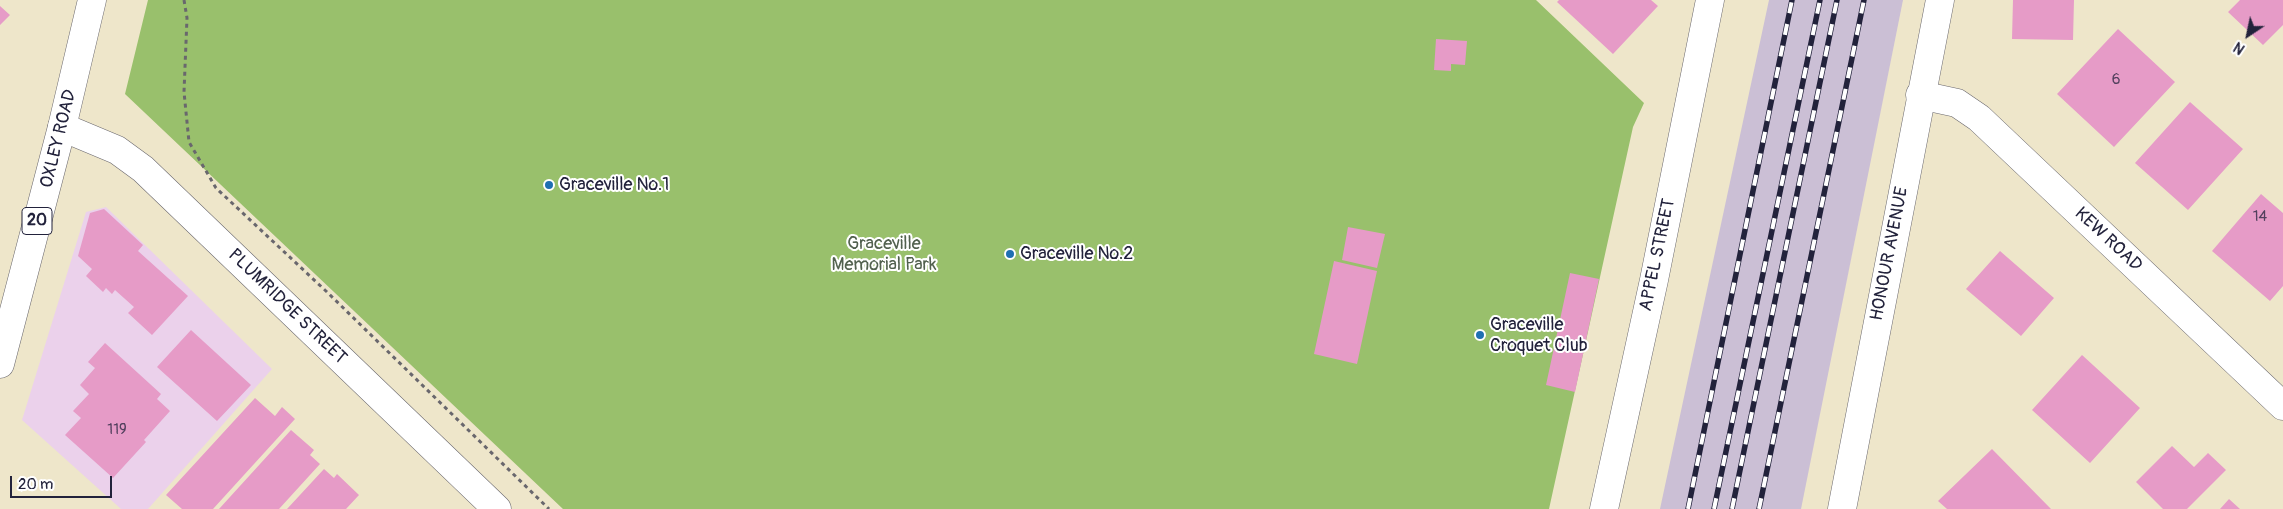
<!DOCTYPE html>
<html>
<head>
<meta charset="utf-8">
<style>
  body { margin:0 }
  #map { position:relative; width:2283px; height:509px; overflow:hidden; background:#eee6ca; font-family:Pangolin,sans-serif }
  canvas { display:block }
  .north { position:absolute; left:2223px; top:10px; width:50px; height:50px; -webkit-text-stroke:4px #fff; paint-order:stroke; rotate:214deg; font-size:14px; font-weight:700; line-height:20px; text-align:center; color:#22223b }
  .north::after { content:''; display:block; margin:auto; width:18px; height:22px; background:#22223b; clip-path:polygon(50% 0,100% 100%,50% 72%,0 100%) }
  .scale { position:absolute; left:10px; top:476px; width:102px; height:22px; box-sizing:border-box; border:2px solid #22223b; border-top:0; padding-left:6px; font-size:15px; line-height:18px; white-space:nowrap; color:#22223b; -webkit-text-stroke:4px #fff; paint-order:stroke }
</style>
</head>
<body>
<div id="map">
<canvas width="2283" height="509"></canvas>
<div class="north">N</div>
<div class="scale">20 m</div>
</div>
<script>
const ctx = document.querySelector('canvas').getContext('2d');
ctx.lineJoin = 'round';
function fillPath(path, color) {
  ctx.fillStyle = color;
  ctx.fill(path, 'evenodd');
}
function trace(path, color, width, dash) {
  ctx.strokeStyle = color;
  ctx.lineWidth = width;
  ctx.lineCap = dash ? 'butt' : 'round';
  ctx.setLineDash(dash || []);
  ctx.stroke(path);
}
function write(font, color, halo, rows, align = 'center') {
  ctx.font = font + ' Pangolin,sans-serif';
  ctx.lineWidth = 4;
  ctx.setLineDash([]);
  ctx.textBaseline = 'middle';
  ctx.strokeStyle = halo;
  ctx.fillStyle = color;
  for (const [text, x, y, turn = 0] of rows) {
    ctx.save();
    ctx.translate(x, y);
    ctx.rotate((+turn || 0) * Math.PI / 180);
    ctx.textAlign = isNaN(turn) ? turn : align;
    if (halo) ctx.strokeText(text, 0, 0);
    ctx.fillText(text, 0, 0);
    ctx.restore();
  }
}
fillPath(new Path2D(`
  M106 207 272 369 148 509H121L22 420 86 212Z`), '#ebd1eb');
fillPath(new Path2D(`
  M1769 0H1903L1801 509H1660Z`), '#cbbfd5');
fillPath(new Path2D(`
  M148 0H1536L1644 103 1633 127 1549 509H563L125 94Z`), '#99c06c');
fillPath(new Path2D(`
  M1559 0H1651L1658 6 1613 54 1557 2Z
  M2013 0H2074L2073 40 2012 39Z
  M2240 0H2283V25L2263 45 2228 12Z
  M0 6 10 15 0 25Z
  M2118 29 2175 82 2114 147 2057 94Z
  M1436 39 1467 41 1465 65 1451 64V71L1434 70Z
  M2190 102 2243 149 2188 210 2135 163Z
  M2261 194 2283 213V286L2270 301 2212 251Z
  M104 209 143 245 138 251 188 296 152 335 128 313 134 307 115 290 112 294 106 288 103 292 86 276 92 269 78 256 90 213Z
  M1348 227 1385 234 1377 268 1342 260Z
  M2000 251 2054 298 2021 336 1966 289Z
  M1334 261 1377 271 1357 364 1314 354Z
  M1570 273 1599 279 1575 392 1546 385Z
  M191 330 251 385 217 421 157 367Z
  M105 343 161 394 157 399 170 411 144 440 146 442 113 478 65 435 81 418 73 411 89 394 80 385 95 368 88 362Z
  M2082 355 2140 408 2090 463 2032 410Z
  M255 398 275 416 282 407 295 419 213 509H182L166 495Z
  M291 430 314 450 310 455 320 464 279 509H219Z
  M2172 446 2194 467 2208 453 2226 470 2187 509H2163L2136 482Z
  M1992 449 2051 509H1947L1938 501Z
  M324 469 334 478 337 474 359 495 346 509H287Z
  M2229 499 2240 509H2220Z`), '#e69bc7');
const street = new Path2D(`
  M1920 95 1957 103 1979 118 2283 406
  M62 127 117 150 143 169 497 509
  M1604 509 1654 280 1710 0`);
const secondary = new Path2D(`
  M1842 509 1940 0`);
const primary = new Path2D(`
  M0 364 62 127 92 0`);
trace(street, '#69676d', 29);
trace(secondary, '#69676d', 29);
trace(primary, '#69676d', 29);
trace(new Path2D(`
  M184 0 187 18 184 92 189 142 216 188 327 292 549 509`), '#69676d', 3, [4, 4]);
trace(street, '#fff', 28);
trace(secondary, '#fff', 28);
trace(primary, '#fff', 28);
const rail = new Path2D(`
  M1688 509 1792 0
  M1714 509 1820 0
  M1732 509 1837 0
  M1759 509 1864 0`);
trace(rail, '#22223b', 5.5);
trace(rail, '#fff', 4, [11]);
for (const [x, y, r, color] of [
  [549,185,5,"#1f6fb2"],
  [1010,254,5,"#1f6fb2"],
  [1480,335,5,"#1f6fb2"]
]) {
  const dot = new Path2D();
  dot.arc(x, y, r, 0, 2 * Math.PI);
  ctx.fillStyle = color;
  ctx.fill(dot);
  trace(dot, '#fff', 2);
}
write('15px', '#53405e', null, [
  ["6",2116,80],
  ["14",2260,217],
  ["119",117,430]
]);
for (const [x, y, w] of [
  [37,221,30]
]) {
  const box = new Path2D();
  box.roundRect(x - w / 2, y - 13.5, w, 27, 4);
  ctx.fillStyle = '#fff';
  ctx.fill(box);
  trace(box, '#22223b', 1);
}
write('bold 16px', '#22223b', null, [
  ["20",37,221]
]);
write('18px', '#22223b', '#fff', [
  ["OXLEY ROAD",59,139,-76],
  ["KEW ROAD",2108,240,43],
  ["HONOUR AVENUE",1890,254,-79],
  ["APPEL STREET",1658,255,-78],
  ["PLUMRIDGE STREET",287,307,44]
]);
write('18px', '#22223b', '#fff', [
  ["Graceville No.1",559,185],
  ["Graceville No.2",1020,254],
  ["Graceville",1490,325],
  ["Croquet Club",1490,346]
], 'left');
write('18px', '#52614f', '#fff', [
  ["Graceville",884,244],
  ["Memorial Park",884,265]
]);
</script>
</body>
</html>
